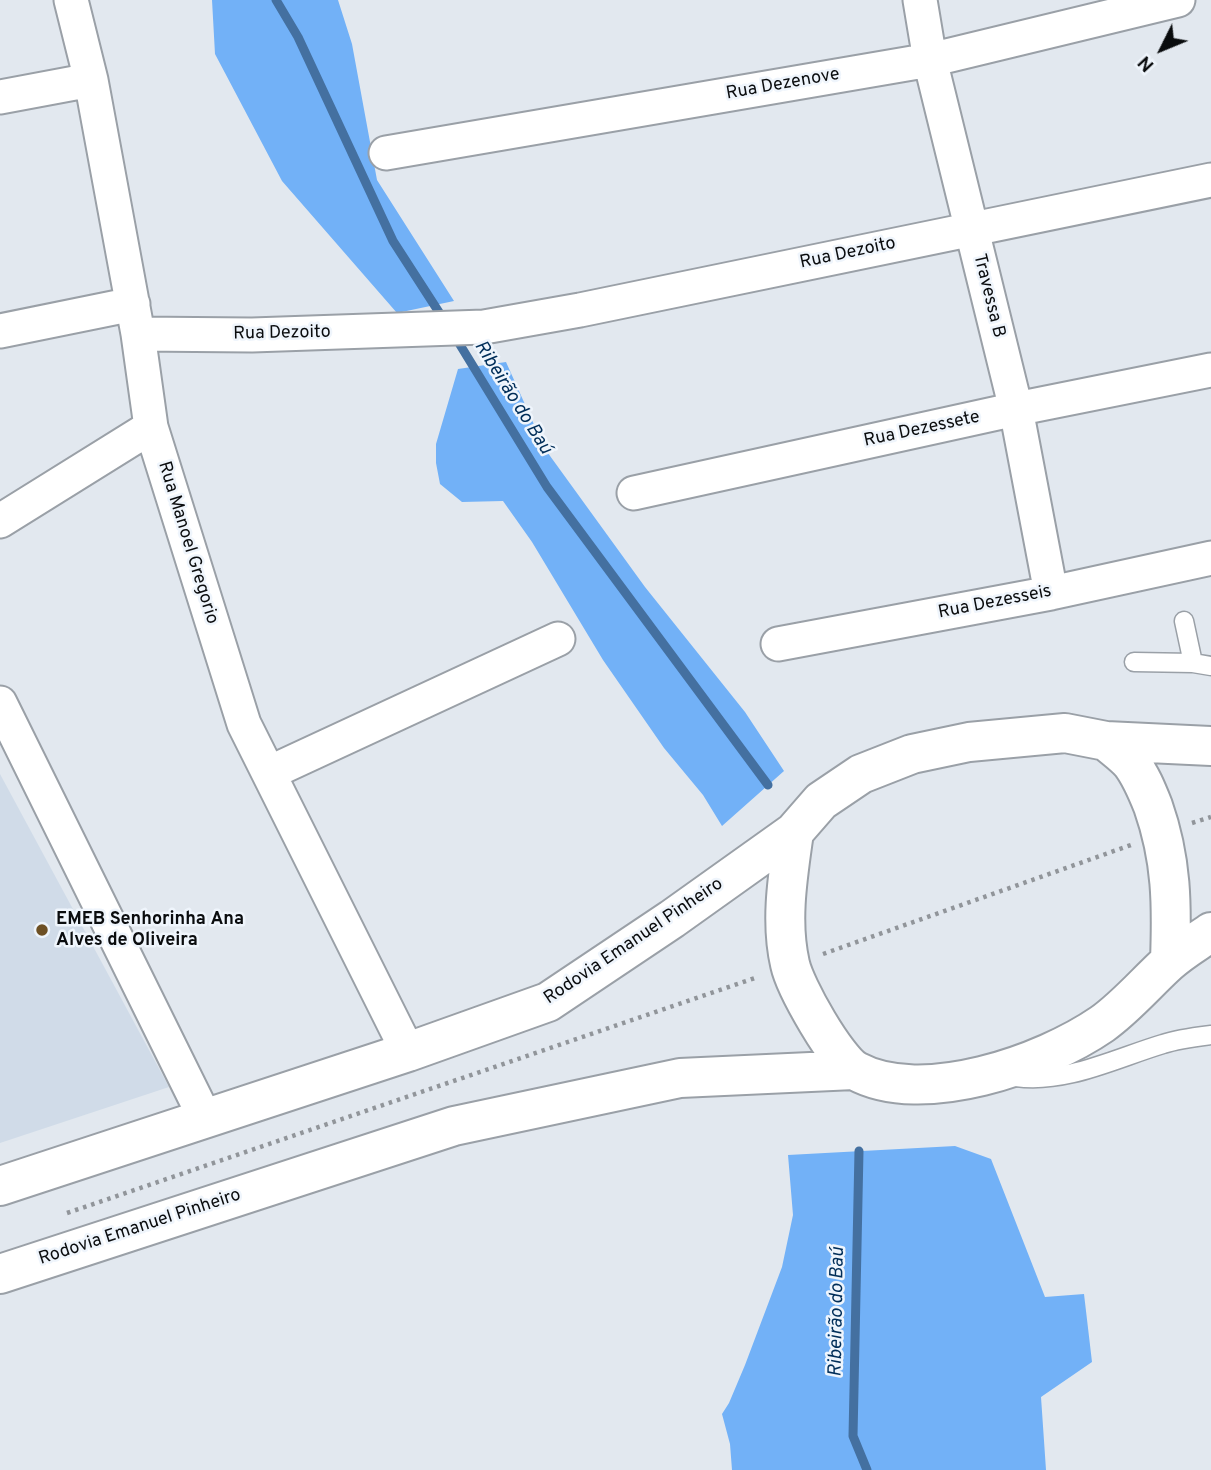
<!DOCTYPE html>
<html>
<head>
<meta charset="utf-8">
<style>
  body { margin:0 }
  #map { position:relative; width:1211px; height:1470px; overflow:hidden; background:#e2e8ef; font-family:Overpass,sans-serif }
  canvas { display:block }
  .north { position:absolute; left:1127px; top:14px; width:70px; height:70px; -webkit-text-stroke:5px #eff5fc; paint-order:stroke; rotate:227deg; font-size:19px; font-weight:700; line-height:28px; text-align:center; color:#0a0c0e }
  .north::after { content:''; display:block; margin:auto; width:24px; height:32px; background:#0a0c0e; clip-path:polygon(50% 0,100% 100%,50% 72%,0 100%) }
</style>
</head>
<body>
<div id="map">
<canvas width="1211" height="1470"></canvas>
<div class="north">N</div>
</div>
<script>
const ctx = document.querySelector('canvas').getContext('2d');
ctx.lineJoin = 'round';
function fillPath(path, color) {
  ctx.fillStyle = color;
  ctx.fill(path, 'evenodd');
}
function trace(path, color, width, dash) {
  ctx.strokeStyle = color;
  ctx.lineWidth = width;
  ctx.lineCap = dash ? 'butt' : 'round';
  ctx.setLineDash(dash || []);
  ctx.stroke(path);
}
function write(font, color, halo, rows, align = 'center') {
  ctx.font = font + ' Overpass,sans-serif';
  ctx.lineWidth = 5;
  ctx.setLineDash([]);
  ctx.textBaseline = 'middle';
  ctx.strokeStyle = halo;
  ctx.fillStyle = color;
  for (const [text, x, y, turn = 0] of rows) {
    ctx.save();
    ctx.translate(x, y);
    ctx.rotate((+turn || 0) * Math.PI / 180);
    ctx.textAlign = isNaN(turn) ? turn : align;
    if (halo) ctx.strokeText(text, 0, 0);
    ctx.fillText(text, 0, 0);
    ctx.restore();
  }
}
fillPath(new Path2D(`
  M0 774 169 1087 0 1143Z`), '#d0dbe8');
fillPath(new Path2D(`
  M212 0H338L352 44 377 180 454 301 397 313 282 181 215 54Z
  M506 362 545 449 645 587 745 712 784 771 722 826 703 795 664 748 603 660 532 542 503 501 462 502 440 484 436 463V444L458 369Z
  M955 1146 991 1159 1045 1297 1084 1294 1092 1362 1041 1397 1046 1470H732L730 1444 722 1414 729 1403 745 1365 782 1267 793 1215 788 1155Z`), '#72b1f7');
trace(new Path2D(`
  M276 0 298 37 393 241 444 320
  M454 335 547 487 768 785
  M859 1151 853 1436 867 1470`), '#4470a0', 9);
const service = new Path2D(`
  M1184 621 1193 663 1211 666
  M1134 662 1193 663
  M1016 1077C1066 1084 1116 1058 1163 1044 1178 1039 1195 1037 1211 1035`);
const minor = new Path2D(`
  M71 0 91 80 138 334 151 427 244 724 408 1052
  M920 0 930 60 1016 409 1051 593
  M0 97 91 80
  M386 153 930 60 1178 0
  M0 331 133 304
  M138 334 252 335 484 327 580 310 1211 180
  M634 493 1016 409 1211 370
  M0 521 151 427
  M778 644 1051 593 1211 558
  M0 703 205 1118
  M269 773 558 639`);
const secondary = new Path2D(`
  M1106 741C1114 748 1124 755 1131 763 1141 776 1147 791 1153 806 1172 860 1172 905 1170 961
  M794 832C788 875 780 921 790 964 795 987 836 1060 856 1071 922 1107 1044 1064 1102 1024 1126 1007 1146 983 1168 963 1181 951 1197 942 1211 932
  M0 1186 408 1052 548 1002 672 919 794 832 821 801 861 774 912 754 969 742 1065 733 1106 741 1211 746
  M0 1274 454 1126 680 1078 854 1070`);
trace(service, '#9aa0a7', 21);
trace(minor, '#9aa0a7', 37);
trace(secondary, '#9aa0a7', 42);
trace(new Path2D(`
  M1192 823 1211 817
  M823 954 1131 845
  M67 1213 758 977`), '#91959a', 4.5, [3.5, 5]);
trace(service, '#fff', 18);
trace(minor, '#fff', 33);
trace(secondary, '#fff', 38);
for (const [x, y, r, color] of [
  [42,930,7,"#6d5024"]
]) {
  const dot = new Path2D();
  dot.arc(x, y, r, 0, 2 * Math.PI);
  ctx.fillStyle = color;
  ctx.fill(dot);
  trace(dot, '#eff5fc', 2.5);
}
write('18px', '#0a0c0e', '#eff5fc', [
  ["Rua Dezenove",783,85,-10],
  ["Rua Dezoito",848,254,-12],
  ["Travessa B",988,296,76],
  ["Rua Dezoito",282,334,-1],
  ["Rua Dezessete",922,430,-12],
  ["Rua Manoel Gregorio",187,543,73],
  ["Rua Dezesseis",995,603,-11],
  ["Rodovia Emanuel Pinheiro",634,942,-34],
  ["Rodovia Emanuel Pinheiro",140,1228,-18]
]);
write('bold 18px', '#0a0c0e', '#eff5fc', [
  ["EMEB Senhorinha Ana",56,920],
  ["Alves de Oliveira",56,941]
], 'left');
write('italic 19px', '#002e59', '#eff5fc', [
  ["Ribeirão do Baú",512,398,58],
  ["Ribeirão do Baú",838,1312,-89]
]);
</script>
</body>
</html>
